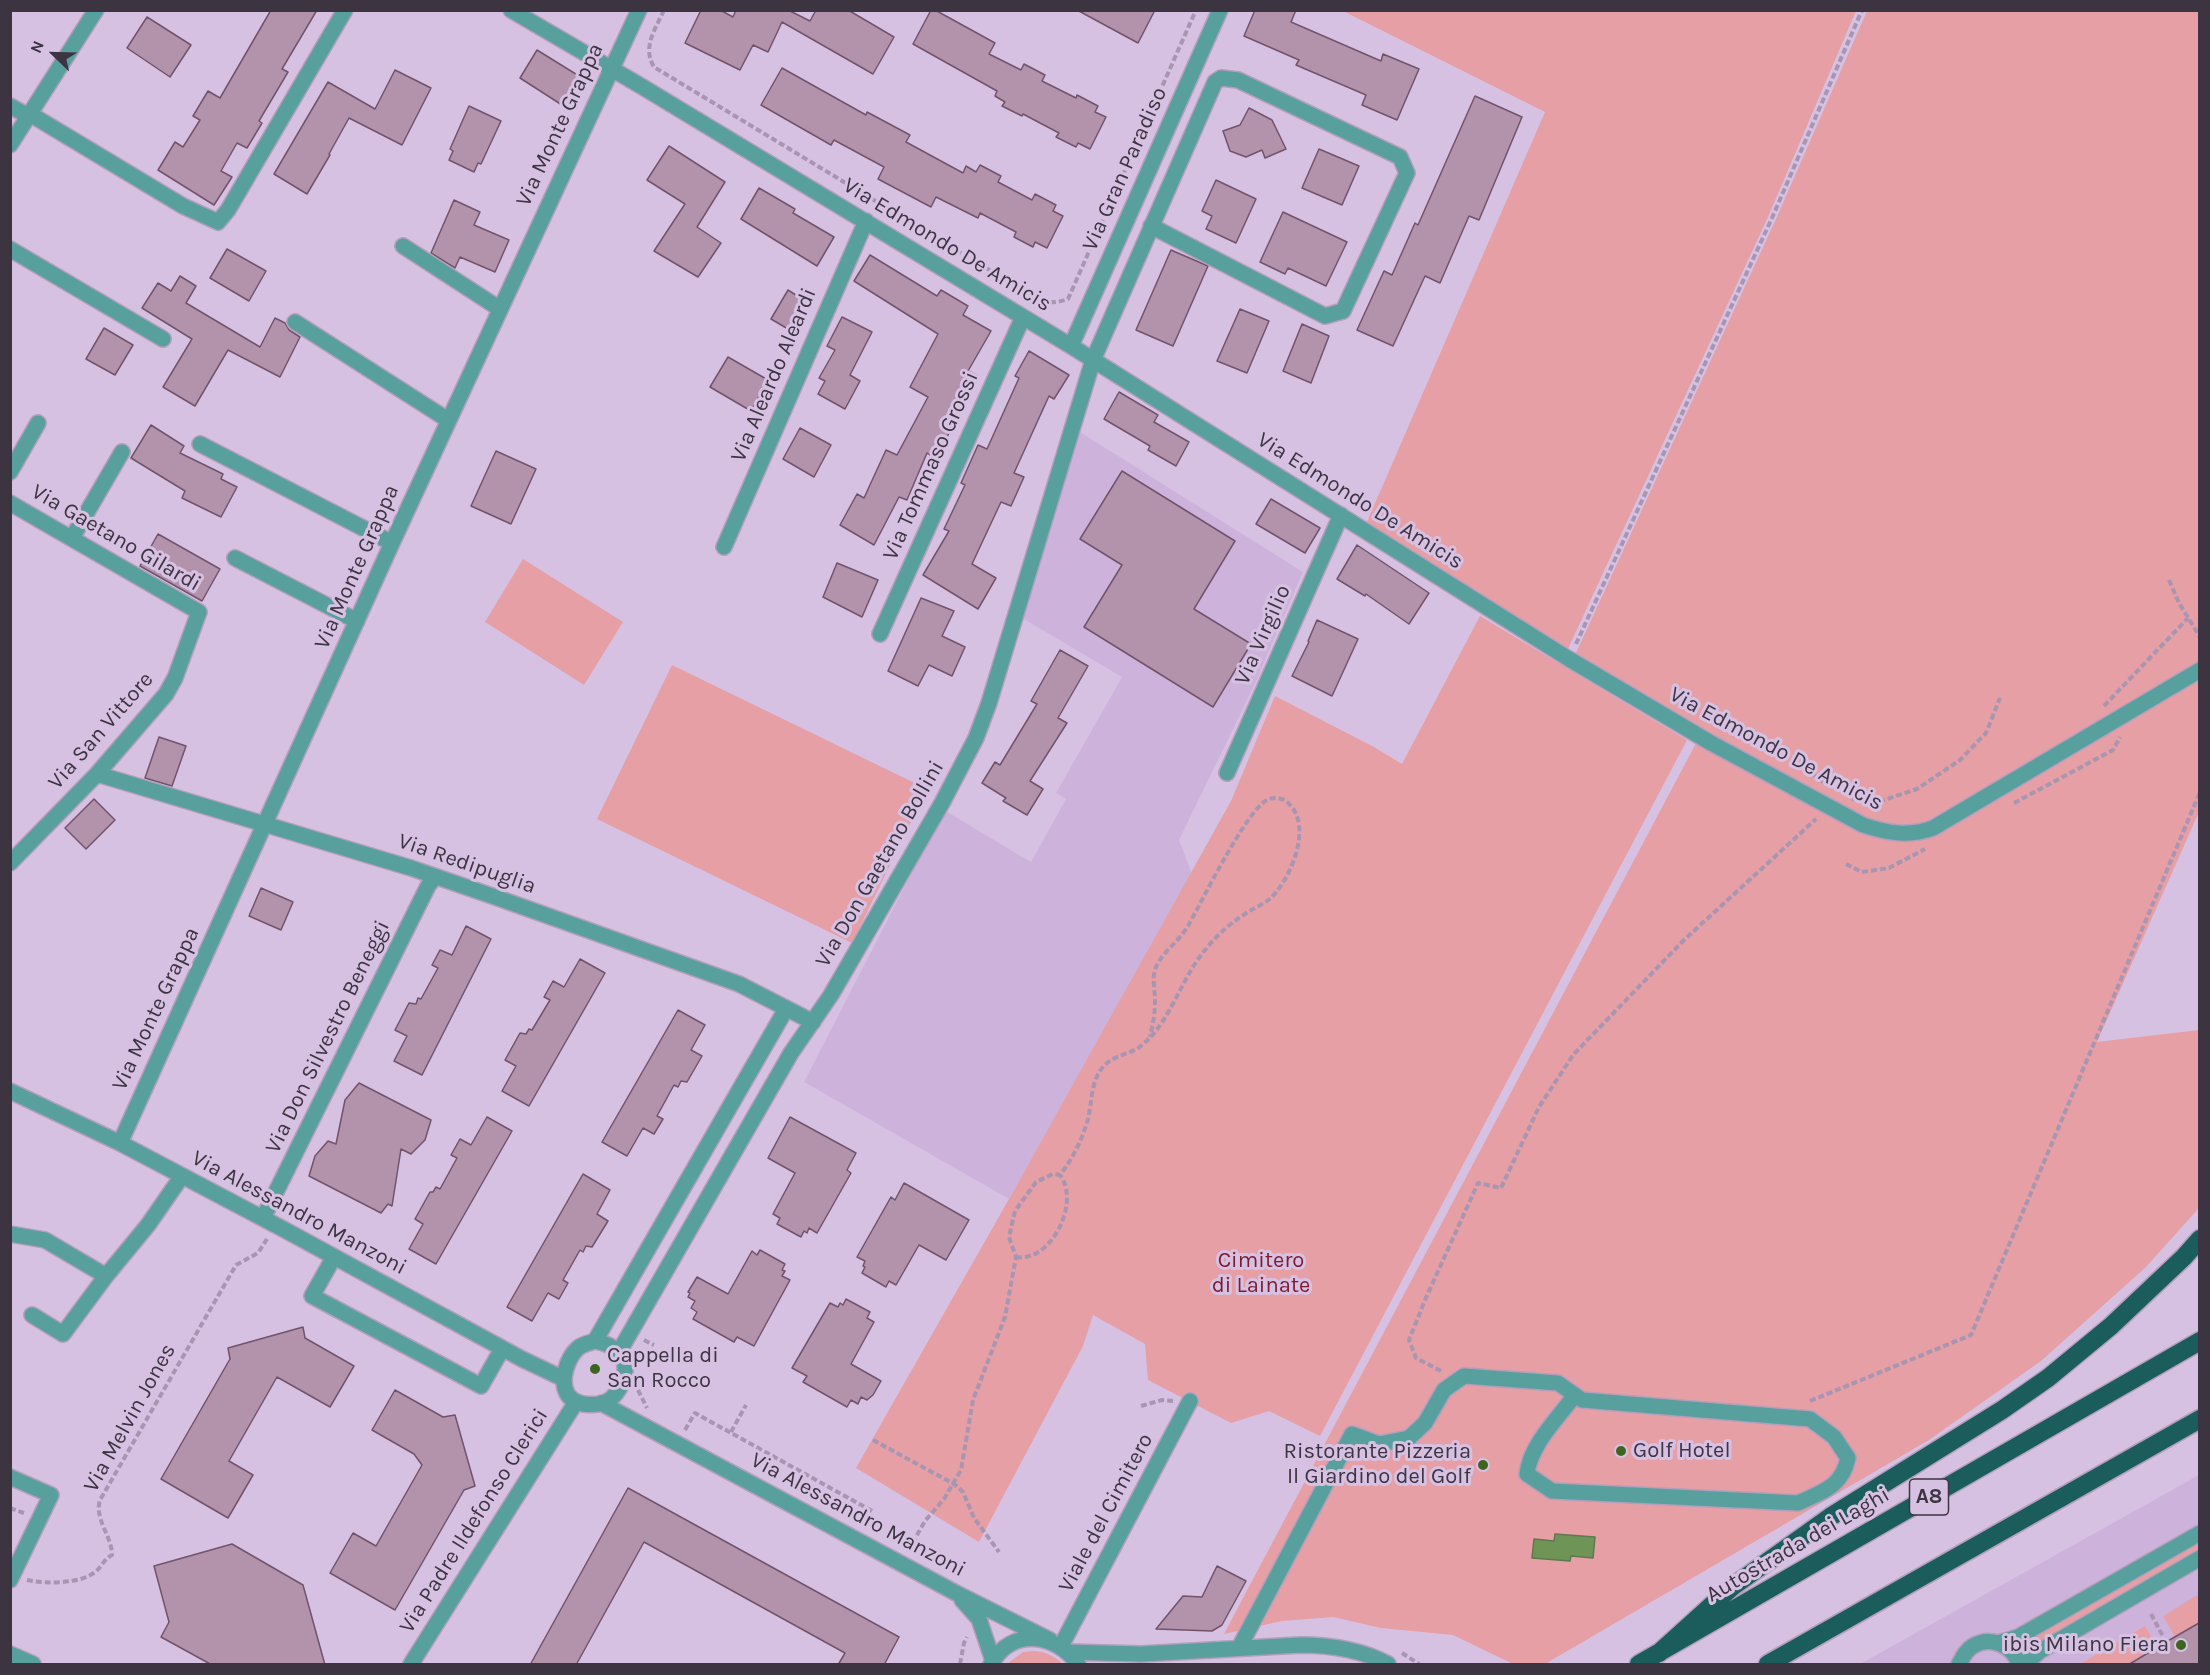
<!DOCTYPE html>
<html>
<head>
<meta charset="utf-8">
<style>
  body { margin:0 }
  #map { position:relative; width:2210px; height:1675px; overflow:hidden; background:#d7c1e3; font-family:Karla,sans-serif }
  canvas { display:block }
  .frame { position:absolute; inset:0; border:12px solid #3d3442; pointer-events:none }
  .north { position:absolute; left:24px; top:24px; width:60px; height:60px; -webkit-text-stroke:4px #d7c1e3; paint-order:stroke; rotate:293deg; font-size:16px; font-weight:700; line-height:24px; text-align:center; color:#3d3442 }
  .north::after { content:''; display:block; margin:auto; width:21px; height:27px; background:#3d3442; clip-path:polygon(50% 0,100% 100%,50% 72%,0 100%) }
</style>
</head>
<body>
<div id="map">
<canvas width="2210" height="1675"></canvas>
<div class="frame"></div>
<div class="north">N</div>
</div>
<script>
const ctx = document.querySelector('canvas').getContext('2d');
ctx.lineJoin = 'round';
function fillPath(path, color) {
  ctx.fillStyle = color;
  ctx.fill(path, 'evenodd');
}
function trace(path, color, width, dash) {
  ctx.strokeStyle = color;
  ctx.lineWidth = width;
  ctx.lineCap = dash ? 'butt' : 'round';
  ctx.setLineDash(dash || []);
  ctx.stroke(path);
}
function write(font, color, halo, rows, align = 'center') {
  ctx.font = font + ' Karla,sans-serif';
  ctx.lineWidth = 6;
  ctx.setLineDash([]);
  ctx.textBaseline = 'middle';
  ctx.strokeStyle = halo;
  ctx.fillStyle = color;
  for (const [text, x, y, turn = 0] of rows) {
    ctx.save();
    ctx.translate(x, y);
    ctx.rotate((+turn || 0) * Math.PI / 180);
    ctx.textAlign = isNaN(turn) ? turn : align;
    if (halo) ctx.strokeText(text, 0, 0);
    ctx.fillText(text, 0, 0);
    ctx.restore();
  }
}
fillPath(new Path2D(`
  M1080 432 1303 572 1254 686 1179 840 1192 874 1009 1199 804 1082 944 810 1031 862 1066 799 1056 793 1122 677 1022 618Z
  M2199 1475V1664H1860Z`), '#cdb3db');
fillPath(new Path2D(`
  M1343 11H1856L1768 217 1567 651 1366 524 1545 112Z
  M1867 11H2199V812L2097 1042 2199 1030V1208L2145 1268 2041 1361 1929 1440 1545 1664H1513L1453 1635 1381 1628 1333 1617 1282 1621 1224 1634 1703 730 1575 655 1776 219Z
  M523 559 623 622 584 685 485 622Z
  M1480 616 1687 740 1320 1436 1269 1411 1231 1423 1148 1380 1145 1344 1093 1315 1083 1346 979 1542 856 1468 1009 1199 1231 801 1275 696 1374 747 1402 764Z
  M672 665 927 789 852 943 597 819Z
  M2199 1540V1551L2023 1653 2018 1646Z
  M2199 1594V1623L2175 1637 2163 1616Z
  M2145 1626 2157 1647 2128 1664H2080Z
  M1034 1651C1047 1652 1054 1656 1063 1664H1007L1023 1652Z`), '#e59fa5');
const water = new Path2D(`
  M1555 1534 1595 1537 1593 1558 1571 1556 1570 1561 1532 1558 1534 1539 1554 1541Z`);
fillPath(water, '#6e9555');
trace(water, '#5f784f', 1.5);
const building = new Path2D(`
  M271 10H317L282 69 288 72 259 121 262 123 247 148 237 143 221 171 232 177 214 205 158 170 175 142 183 147 200 120 193 116 208 91 220 98Z
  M701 10H720L733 17 736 10H788L810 21 816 10H848L894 37 873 74 782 22 768 52 753 45 740 70 685 43Z
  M931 10H935L995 43 989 54 1021 70 1024 64 1045 75 1042 81 1076 98 1077 95 1098 106 1095 112 1106 117 1090 149 1078 143 1076 147 1056 137 1059 133 1023 114 1022 116 1002 106 1005 102 995 96 997 91 913 44Z
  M1077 10H1155L1138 43Z
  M1255 10H1296L1291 22 1381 61 1383 54 1419 69 1397 120 1362 105 1366 95 1296 65 1299 60 1244 36Z
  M147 17 191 45 170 77 127 48Z
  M537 50 579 76 562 105 520 78Z
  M782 68 866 115 867 112 910 135 906 142 963 173 966 166 976 172 980 165 1001 176 998 182 1032 200 1035 194 1056 205 1053 211 1063 216 1047 248 1035 242 1033 247 1014 237 1016 232 980 213 978 218 936 197 931 207 878 179 884 167 834 140 831 145 761 105Z
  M395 70 431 88 402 145 349 118 329 154 330 155 307 194 274 174 328 82 375 109Z
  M1475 96 1522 117 1479 220 1469 216 1440 283 1425 276 1393 346 1357 330 1384 271 1392 275 1415 223 1418 225Z
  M469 106 501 121 481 164 478 163 474 172 449 160 453 151 450 149Z
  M1249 108 1272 120 1286 149 1265 158 1262 150 1246 157 1230 151 1223 131 1240 125Z
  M669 146 725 182 697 227 721 243 698 277 654 251 685 204 647 180Z
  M1319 149 1359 166 1342 205 1302 188Z
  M1216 180 1256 199 1236 243 1206 229 1212 216 1202 211Z
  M759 188 795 209 793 213 834 237 817 266 741 219Z
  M454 200 480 212 474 225 509 240 495 272 460 257 455 268 431 253Z
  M1283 212 1347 242 1326 286 1288 268 1285 274 1260 262Z
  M227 249 266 271 249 301 210 278Z
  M1171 250 1208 266 1173 346 1136 330Z
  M870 255 937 296 941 290 968 306 963 315 991 331 968 371 978 376 936 459 927 453 907 500 899 497 874 545 840 525 857 494 864 498 886 450 897 455 928 397 910 387 938 334 854 281Z
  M180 276 196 286 186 303 260 347 275 318 285 323 289 330 300 337 280 377 228 350 195 406 163 387 192 339 142 308 158 283 171 291Z
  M788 290 810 304 793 332 771 319Z
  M1240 309 1269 321 1247 373 1217 361Z
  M842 317 872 332 850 375 860 381 845 409 818 394 825 381 819 378 835 350 827 346Z
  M1302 324 1329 336 1311 383 1283 371Z
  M104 328 133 345 115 375 86 359Z
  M1029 351 1069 375 1054 399 1049 396 1014 473 1024 477 1011 506 1001 502 972 564 996 578 978 609 923 575 949 531 944 529 965 485 961 483 978 445 987 449 1019 378 1015 376Z
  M728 357 768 380 751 411 710 387Z
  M1119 392 1158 415 1154 422 1189 442 1176 466 1148 450 1150 446 1104 419Z
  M151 425 184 446 180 453 223 474 221 479 237 487 221 517 182 498 185 491 131 458Z
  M800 428 831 445 814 477 783 459Z
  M496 451 536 469 511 524 471 506Z
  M1122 471 1235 541 1194 609 1251 644 1213 707 1084 627 1122 565 1080 539Z
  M1271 499 1320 528 1305 553 1256 524Z
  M158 534 220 569 202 601 140 566Z
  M1357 545 1429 593 1409 624 1366 594 1365 596 1337 579Z
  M837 563 878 580 862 617 823 597Z
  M921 598 954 611 942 636 965 647 952 676 929 665 918 686 888 671Z
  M1317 620 1358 639 1332 696 1292 676 1309 642 1308 641Z
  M1060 650 1088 666 1058 718 1067 723 1030 781 1043 789 1027 815 1003 801 1006 798 982 783 995 762 1000 765 1037 704 1031 701Z
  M159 737 186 746 172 786 145 778Z
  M94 799 115 820 86 849 65 828Z
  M261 888 293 902 281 930 249 916Z
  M466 926 491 939 422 1075 394 1061 407 1036 395 1030 409 1003 416 1004 418 998 421 999 438 968 432 965 440 950 452 955Z
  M580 959 605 973 529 1106 502 1091 516 1066 505 1060 520 1033 526 1034 529 1029 532 1030 550 1000 544 997 553 981 564 987Z
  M678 1010 705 1025 691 1050 702 1056 687 1082 681 1081 678 1087 674 1085 657 1116 663 1119 654 1134 643 1128 627 1156 602 1142Z
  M359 1083 431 1120 425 1140 411 1154 401 1149 392 1206 388 1204 381 1213 309 1176 315 1156 328 1141 336 1144 345 1100Z
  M487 1117 512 1131 436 1264 409 1249 423 1224 415 1219 430 1192H433L436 1187 440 1189 457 1158 451 1155 460 1139 471 1145Z
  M790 1117 856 1153 847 1170 851 1173 817 1233 809 1228 807 1233 804 1231 801 1237 777 1224 780 1218 773 1214 795 1173 768 1158Z
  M583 1174 610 1190 597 1214 608 1221 592 1247 586 1246 583 1252 580 1250 563 1280 568 1283 559 1299 548 1293 532 1321 507 1307Z
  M904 1183 969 1220 946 1260 919 1245 896 1285 889 1281 886 1287 862 1273 865 1267 863 1266 865 1261 857 1257 891 1197 895 1200Z
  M760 1250 785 1264 782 1270 785 1271 782 1276 790 1280 754 1346 737 1337 734 1342 693 1319 697 1312 691 1308 695 1301 688 1297 690 1293 688 1292 697 1277 728 1294 752 1251 757 1255Z
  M846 1299 870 1312 867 1318 874 1322 851 1364 881 1381 873 1395 867 1400 861 1397 858 1404 851 1400 847 1407 803 1382 807 1376 792 1368 830 1303 838 1307 840 1303 843 1305Z
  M303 1327 305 1338 354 1366 330 1407 277 1377 229 1461 253 1475 228 1518 161 1479 230 1359 228 1348Z
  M395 1390 443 1417 455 1415 475 1486 464 1490 395 1610 330 1573 353 1533 376 1546 422 1465 414 1454 372 1430Z
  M628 1488 899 1637 884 1665H838L845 1653 644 1542 576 1665H530Z
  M232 1544 303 1585 325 1665H212L161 1637 169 1622 154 1566Z
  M1217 1566 1246 1581 1222 1625 1212 1631 1156 1629 1183 1596 1202 1597Z
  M2199 1623V1665H2128L2166 1642Z`);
fillPath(building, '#b393ac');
trace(building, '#71536b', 1.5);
const minor = new Path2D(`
  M511 10 641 86 1071 346 1569 659 1711 743 1863 825C1887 833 1909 837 1933 828L2200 670
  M10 106 23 113 30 114 183 206 218 222 228 210 345 10
  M10 145 96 10
  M403 246 500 309
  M10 249 163 339
  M295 322 448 420
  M1071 346 1220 10
  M200 444 392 543
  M10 472 38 423
  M10 503 199 612 175 678 166 694 97 774 10 863
  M72 538 122 452
  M724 547 866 221
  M235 558 357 621
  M880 634 1023 317
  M1227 773 1341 515
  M97 774 411 868 495 897 739 984 813 1022
  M10 1091 120 1143 285 1230 522 1359 564 1379
  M120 1143 392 543 639 10
  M263 1218 428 886 435 877
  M10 1234 45 1240 106 1276 148 1225 182 1176
  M334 1257 312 1296 481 1386 502 1349
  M32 1315 63 1334 106 1276
  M595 1341 786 1009
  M595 1341C616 1345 631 1358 623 1380 621 1387 616 1394 611 1399 600 1407 576 1407 568 1395 559 1382 567 1358 578 1348 583 1344 589 1343 595 1341Z
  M619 1352 791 1053 831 995 942 803 976 738 989 703 1093 360 1215 82 1221 78 1238 80 1400 157 1407 173 1343 311 1325 316 1151 226
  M601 1403 956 1593 1050 1640
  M10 1477 51 1495 10 1580
  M962 1600 979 1619 993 1661
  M1998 1643 2018 1637 2200 1533
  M1061 1646 1190 1401
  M1239 1648 1352 1434 1379 1444 1409 1438 1425 1423 1444 1390 1464 1376 1558 1383 1582 1400 1810 1419 1834 1437 1848 1458C1842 1487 1822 1492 1798 1503L1552 1491 1527 1474C1530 1445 1558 1418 1575 1395
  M1068 1652 1141 1654 1300 1645C1331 1645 1360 1649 1388 1664
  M10 1654 33 1664
  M411 1664 576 1402
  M991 1664C1012 1627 1055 1633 1078 1664
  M1959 1664C1963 1657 1966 1650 1973 1646 1991 1635 2013 1646 2019 1664
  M2025 1664 2040 1651 2200 1558`);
const highway = new Path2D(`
  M1659 1653 1732 1587 1830 1517 2002 1410 2048 1378 2111 1326 2184 1257 2200 1239
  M1639 1664 2200 1341
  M1768 1664 2200 1419`);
trace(minor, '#b29fbc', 18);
trace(highway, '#b29fbc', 21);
trace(new Path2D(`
  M664 10C655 30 642 47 654 67L1039 300C1050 303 1058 303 1068 299L1196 10
  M2169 580 2179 603 2200 637
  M1576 644 1772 218 1862 10
  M2104 706 2188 618
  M1805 768 1823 782
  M1852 799 1881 801 1917 789 1960 760 1986 733 2000 698
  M2014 803 2113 750 2120 737
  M1846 864 1862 872 1889 868 1925 849
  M1016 1257C1051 1263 1081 1202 1060 1175
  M644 1340 654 1345
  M1441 1371 1416 1358 1409 1340 1425 1300 1478 1183 1501 1188 1539 1107 1573 1055 1684 940 1816 819
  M638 1390 647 1408
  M1810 1401 1971 1335 2200 792
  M1141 1406 1162 1400 1173 1401
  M685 1430 695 1413 872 1511 864 1526
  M731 1432 746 1405
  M873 1440 954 1484 963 1492 974 1518 999 1552
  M10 1508 24 1513
  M908 1551 925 1521 944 1499 961 1470 973 1400 1005 1317 1016 1257 1009 1237 1015 1211 1036 1182 1053 1174 1060 1175C1073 1158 1082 1140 1088 1119 1092 1102 1091 1080 1103 1067 1112 1055 1131 1055 1142 1045 1169 1023 1179 985 1199 958 1211 941 1227 925 1245 914 1253 908 1265 904 1272 897 1290 878 1309 835 1294 810 1288 800 1278 795 1267 800 1246 811 1202 901 1188 926 1180 940 1164 951 1157 965 1151 976 1155 989 1155 1001 1155 1013 1153 1025 1150 1037
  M27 1580C44 1584 81 1584 95 1572 102 1567 103 1560 112 1555 112 1536 94 1519 100 1500L236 1265 258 1253 267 1239
  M2151 1614 2166 1642
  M1402 1653 1419 1664
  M960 1664 964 1643 967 1637`), '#a795b1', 4, [6, 3]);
trace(minor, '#58a09e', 15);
trace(highway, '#1b5d5c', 18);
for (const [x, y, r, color] of [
  [595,1369,6,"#3e6520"],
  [1621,1451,6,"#3e6520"],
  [1483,1465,6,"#3e6520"],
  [2181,1645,6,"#3e6520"]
]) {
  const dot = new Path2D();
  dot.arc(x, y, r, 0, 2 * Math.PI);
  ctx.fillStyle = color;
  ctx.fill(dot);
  trace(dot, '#d7c1e3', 2);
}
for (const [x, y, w] of [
  [1929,1497,39]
]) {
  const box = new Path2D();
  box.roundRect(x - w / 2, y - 18, w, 36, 4.5);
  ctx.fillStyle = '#d7c1e3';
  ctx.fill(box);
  trace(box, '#3d3442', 1.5);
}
write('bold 21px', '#3d3442', null, [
  ["A8",1929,1497]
]);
write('22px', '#3d3442', '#d7c1e3', [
  ["Via Monte Grappa",560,125,-65],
  ["Via Gran Paradiso",1125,169,-66],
  ["Via Edmondo De Amicis",947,245,31],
  ["Via Aleardo Aleardi",774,375,-67],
  ["Via Tommaso Grossi",931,466,-66],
  ["Via Edmondo De Amicis",1360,501,32],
  ["Via Gaetano Gilardi",116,538,30],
  ["Via Monte Grappa",357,567,-66],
  ["Via Virgilio",1263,635,-66],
  ["Via San Vittore",101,731,-49],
  ["Via Edmondo De Amicis",1776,749,28],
  ["Via Redipuglia",467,864,19],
  ["Via Don Gaetano Bollini",880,864,-60],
  ["Via Monte Grappa",156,1009,-65],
  ["Via Don Silvestro Beneggi",328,1037,-64],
  ["Via Alessandro Manzoni",299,1213,28],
  ["Via Melvin Jones",130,1418,-61],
  ["Viale del Cimitero",1106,1513,-62],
  ["Via Alessandro Manzoni",858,1515,28],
  ["Via Padre Ildefonso Clerici",474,1521,-58],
  ["Autostrada dei Laghi",1798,1545,-30]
]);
write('22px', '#7b1b2f', '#d7c1e3', [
  ["Cimitero",1261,1261],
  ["di Lainate",1261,1286]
]);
write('22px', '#3d3442', '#d7c1e3', [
  ["Cappella di",607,1356],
  ["San Rocco",607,1381],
  ["Golf Hotel",1633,1451],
  ["Ristorante Pizzeria",1471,1452,"right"],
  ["Il Giardino del Golf",1471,1477,"right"],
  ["ibis Milano Fiera",2169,1645,"right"]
], 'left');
</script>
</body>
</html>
